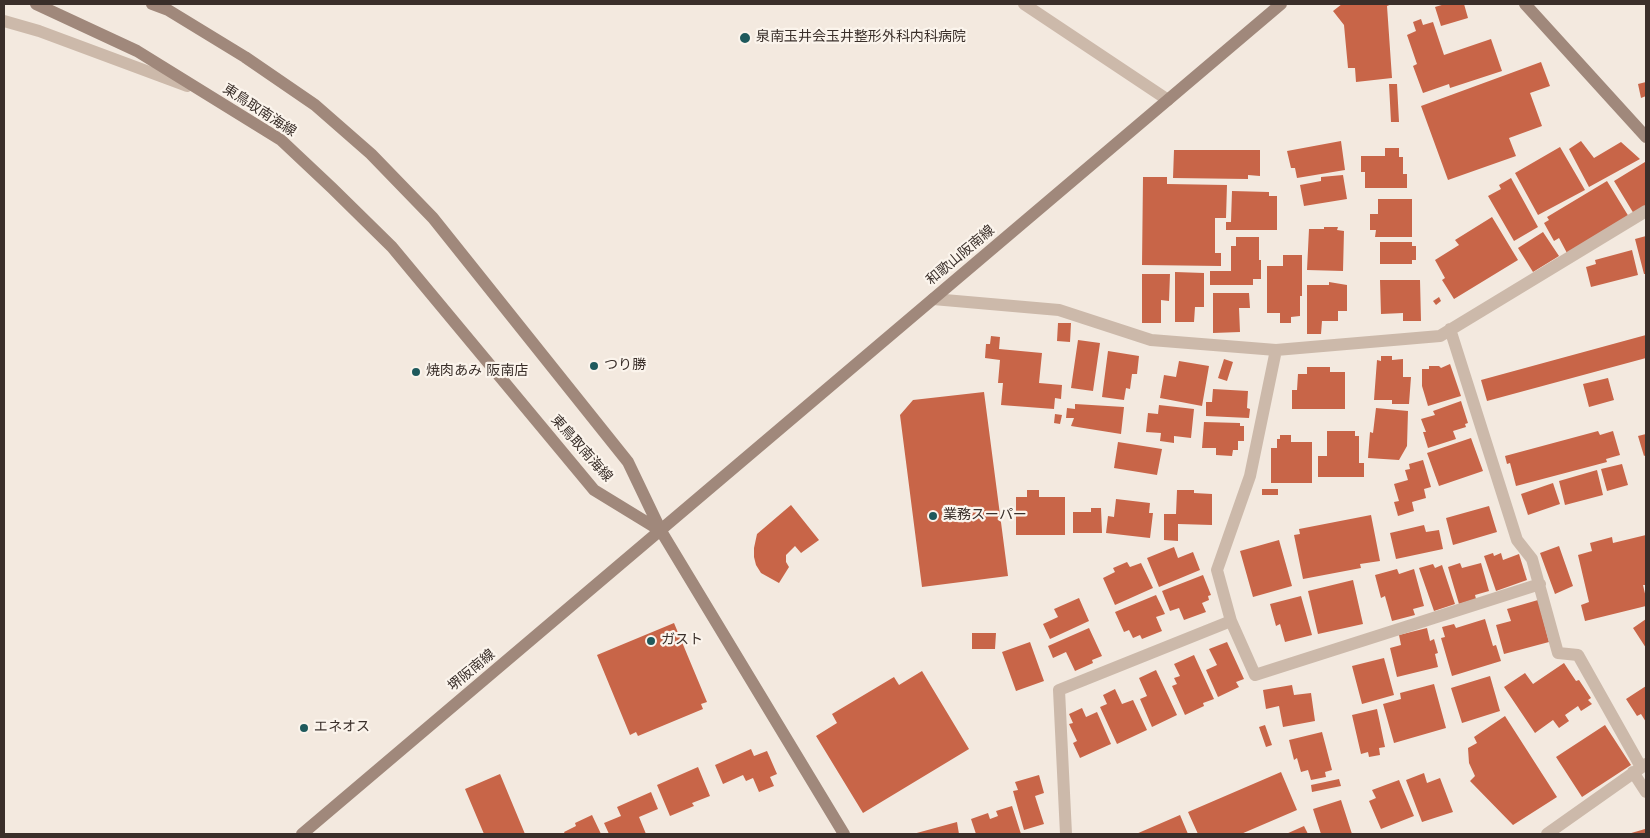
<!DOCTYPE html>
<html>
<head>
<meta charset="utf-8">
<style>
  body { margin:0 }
  #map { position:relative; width:1650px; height:838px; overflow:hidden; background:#f3e9df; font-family:Jost,sans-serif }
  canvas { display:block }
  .frame { position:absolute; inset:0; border:5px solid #3a2f2a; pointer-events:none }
</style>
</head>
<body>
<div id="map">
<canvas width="1650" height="838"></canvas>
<div class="frame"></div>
</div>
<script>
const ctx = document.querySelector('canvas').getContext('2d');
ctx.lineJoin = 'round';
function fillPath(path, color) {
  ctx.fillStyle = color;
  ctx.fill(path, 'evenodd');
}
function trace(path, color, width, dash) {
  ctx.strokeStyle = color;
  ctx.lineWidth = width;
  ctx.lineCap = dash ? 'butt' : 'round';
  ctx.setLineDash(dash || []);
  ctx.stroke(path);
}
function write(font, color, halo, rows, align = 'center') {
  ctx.font = font + ' Jost,"Noto Sans JP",sans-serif';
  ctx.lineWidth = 4.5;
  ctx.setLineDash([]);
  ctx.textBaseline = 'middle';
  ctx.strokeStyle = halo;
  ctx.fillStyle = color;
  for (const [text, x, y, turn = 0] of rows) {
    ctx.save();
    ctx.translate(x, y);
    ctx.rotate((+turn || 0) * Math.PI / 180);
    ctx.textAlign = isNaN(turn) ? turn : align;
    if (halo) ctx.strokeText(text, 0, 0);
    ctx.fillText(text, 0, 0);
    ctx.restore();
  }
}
fillPath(new Path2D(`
  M1342 4H1392L1387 6 1392 78 1356 82 1355 68H1348L1344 25 1333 11Z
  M1445 4H1464L1468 18 1441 26 1435 7Z
  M1421 19 1423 25 1433 22 1444 55 1491 39 1502 71 1450 88 1449 84 1423 93 1413 66 1417 64 1407 35 1416 31 1413 22Z
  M1541 62 1550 86 1530 93 1542 126 1509 138 1516 156 1448 180 1421 106Z
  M1646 82V96L1641 98 1638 84Z
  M1389 84H1397L1399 122H1391Z
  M1341 141 1345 170 1297 178 1295 168H1291L1287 151Z
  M1581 141 1594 158 1621 142 1640 159 1589 187 1569 149Z
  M1560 147 1585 190 1538 215 1515 173Z
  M1385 148H1399V157H1403V174H1407V188H1365V172H1361V156H1385Z
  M1174 150H1260V176L1248 175V179L1173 178Z
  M1645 162 1646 206 1634 214 1614 181Z
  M1343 175 1347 199 1304 206 1300 185 1321 181V177Z
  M1143 177H1167V184L1227 185 1226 218H1215V253H1221V266L1142 265Z
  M1511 178 1538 227 1514 241 1488 196 1501 189 1499 185Z
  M1607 181 1629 217 1567 253 1559 238 1554 241 1544 223 1549 220 1547 217Z
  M1232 191 1269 192V196H1277V230H1226V222H1231Z
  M1378 199H1412V237H1375L1376 230H1370V214H1378Z
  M1492 217 1518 260 1454 299 1442 280 1445 278 1435 260 1459 245 1455 240Z
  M1324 227H1338L1337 230 1344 231 1343 271 1307 270 1309 229H1324Z
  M1543 232 1559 256 1533 272 1518 248Z
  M1646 236V274H1644L1635 239Z
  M1236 237H1259V260H1261V279H1253V285H1210V271H1231V246H1236Z
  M1380 242H1412V246H1416V260H1412V264H1380Z
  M1632 250 1638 275 1591 287 1586 267 1596 264 1595 260Z
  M1283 255H1302V296H1300V316L1291 317V323H1280V313H1267V266H1283Z
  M1175 272 1204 273V307H1195L1194 322H1175Z
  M1142 274H1170L1169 301 1161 300V323H1142Z
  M1380 280H1420L1421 321H1403V313L1381 314Z
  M1329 282 1347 285V311H1338V321H1322L1321 334H1307V285H1329Z
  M1213 293H1249L1250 308H1239L1240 332 1213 333Z
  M1439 297 1441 301 1436 305 1433 301Z
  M1058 323H1071L1070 342 1057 341Z
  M1646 335V358L1487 401 1481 380Z
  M991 336 1000 337 999 349 1042 353 1039 383 1062 385 1061 399 1055 398 1054 409 1001 405 1003 383H998L1000 360 985 358 986 344H990Z
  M1078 340 1100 343 1093 391 1071 388Z
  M1108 351 1139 356 1137 374H1132L1130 389 1126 388 1124 400 1102 397Z
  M1381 356H1392V360L1403 359V377H1411L1409 404H1392V400H1374L1377 360 1381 361Z
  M1224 359 1233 362 1227 381 1218 378Z
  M1179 361 1209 366 1202 406 1160 398 1164 375 1176 377Z
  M1450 364 1461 396 1428 406 1422 386V369H1429V366H1439L1441 368Z
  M1307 367H1330V372H1345V409H1292V390H1297L1298 374H1307Z
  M1608 378 1614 400 1589 407 1583 384Z
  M1213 389 1248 391 1247 408 1250 409 1249 418 1206 416V402H1212Z
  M984 392 1008 576 922 587 900 415 913 400Z
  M1461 401 1468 423 1465 424 1466 427 1453 431 1456 439 1428 448 1423 432H1426L1421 419 1435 415 1433 411Z
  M1075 404 1124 407 1121 434 1071 426 1074 418H1066L1067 408 1075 409Z
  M1159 405 1194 409 1191 438 1174 436V443L1160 441 1161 433 1146 432 1148 413 1158 414Z
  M1376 408 1408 411 1407 446 1399 460 1368 458 1370 432 1373 433Z
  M1055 414 1062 415 1060 424 1054 423Z
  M1204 422 1240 423V426H1244V441H1238V450H1233L1232 456 1216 455V448H1202Z
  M1327 431H1355V436H1359V463H1364V477H1318V456H1327Z
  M1598 431 1600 435 1613 431 1620 455 1606 459 1607 462 1516 486 1510 463 1507 464 1505 456Z
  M1646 434V455L1644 456 1638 436Z
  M1280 435H1291V442H1312V483H1271V448H1277V439H1280Z
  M1471 438 1483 471 1439 486 1427 453Z
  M1118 442 1162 449 1157 475 1114 468Z
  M1423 460 1431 487 1424 489 1426 498 1412 502 1414 511 1398 516 1394 502 1399 501 1394 484 1408 480 1405 470 1410 469 1409 464Z
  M1622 464 1628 485 1607 491 1601 469Z
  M1597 470 1603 495 1565 505 1559 481Z
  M1553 483 1560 504 1528 515 1521 494Z
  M1262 489H1278V495H1262Z
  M1027 490H1039V497H1065V535H1016V497H1027Z
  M1177 490H1194V493L1212 494V525L1178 524V541L1164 540V514H1176Z
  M1116 499 1150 503 1149 513H1153L1150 538 1106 533 1108 516 1114 517Z
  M791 505 819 540 801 553 795 546 786 555V562L789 567 779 583 761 573 756 565 754 557V548L757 534Z
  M1489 506 1497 532 1453 545 1446 518Z
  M1091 508H1101L1102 533H1073V512H1091Z
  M1371 515 1380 561 1360 564 1361 568 1303 579 1294 535 1300 534 1299 529Z
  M1424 525 1426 532 1439 530 1443 549 1396 559 1390 533Z
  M1646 535V585H1643L1646 598V606L1585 621 1581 605 1589 602 1578 555 1592 551 1590 543 1612 537 1613 543Z
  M1279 540 1292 586 1253 597 1240 551Z
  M1559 546 1573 586 1555 594 1540 553Z
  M1174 547 1178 558 1193 552 1200 570 1159 587 1147 558Z
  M1493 553 1494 556 1501 553 1503 560 1519 554 1527 580 1496 591 1484 556Z
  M1127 562 1130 567 1141 563 1153 588 1115 605 1103 578 1115 572 1113 568Z
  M1460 563 1462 568 1481 563 1489 591 1475 595 1476 599 1459 604 1448 567Z
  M1433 564 1435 568 1442 565 1455 604 1434 611 1419 568Z
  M1397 569 1399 574 1414 569 1424 606 1413 609 1415 615 1392 621 1385 596 1381 598 1375 575Z
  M1203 575 1211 595 1208 596 1209 600 1202 603 1206 612 1184 620 1179 608 1170 611 1162 591Z
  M1353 580 1363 624 1318 634 1308 591Z
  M1156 595 1165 614 1156 617 1162 631 1142 639 1140 635 1133 638 1129 630 1124 632 1115 612Z
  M1301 596 1312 635 1285 642 1280 624 1276 626 1270 604Z
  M1079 598 1089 621 1050 639 1043 624 1058 617 1054 609Z
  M1538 600 1549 642 1504 654 1496 625 1511 621 1507 609Z
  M1485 619 1493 646 1496 645 1501 661 1452 676 1441 638 1445 637 1442 627 1454 624 1456 628Z
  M1646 619V648L1633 628Z
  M674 623 707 702 701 704 703 709 638 736 636 732 630 735 597 655Z
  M1089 628 1102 656 1092 660 1093 663 1075 671 1066 652 1053 658 1048 646Z
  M1427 628 1430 641 1434 639 1438 653 1435 654 1438 667 1397 677 1390 648 1401 645 1399 635Z
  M972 633H996L995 649H972Z
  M1030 642 1044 681 1016 691 1002 652Z
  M1227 642 1244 679 1236 682 1239 687 1218 697 1206 670 1217 665 1209 649Z
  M1194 655 1214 699 1203 703 1204 706 1185 715 1172 686 1177 684 1174 678 1180 676 1174 664Z
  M1384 658 1394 695 1362 704 1352 666Z
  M1564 663 1576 681 1579 680 1591 698 1588 700 1592 704 1581 711 1578 706 1565 715 1569 721 1559 728 1553 720 1535 733 1504 687 1525 673 1533 684Z
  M1156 670 1177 715 1152 727 1140 699 1147 696 1139 678Z
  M922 671 969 749 863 813 816 736 837 723 832 714 894 677 899 685Z
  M1490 676 1500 711 1462 723 1451 688Z
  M1434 684 1446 728 1394 743 1383 704 1401 699 1400 693Z
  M1292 685 1294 695 1311 693 1315 721 1283 727 1279 706 1266 709 1263 690Z
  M1646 686V722L1641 714 1637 716 1626 699Z
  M1115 689 1122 704 1133 700 1147 730 1117 744 1100 707 1107 704 1103 695Z
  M1082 708 1086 717 1097 712 1111 744 1080 758 1073 743 1077 741 1069 724 1073 723 1069 714Z
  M1377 709 1385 747 1379 748 1380 755 1369 757 1368 752 1361 754 1352 715Z
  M1505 716 1557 797 1513 825 1470 781 1475 776 1469 763 1468 748 1477 743 1474 737Z
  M1265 725 1272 745 1266 747 1259 727Z
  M1605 725 1631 765 1582 797 1556 757Z
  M1322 732 1332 770 1325 772 1326 777 1311 780 1308 770 1301 772 1297 758 1294 760 1289 740Z
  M751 749 754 756 767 751 777 774 770 777 774 786 759 792 753 778 746 781 743 775 723 784 715 765Z
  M698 767 710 796 692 803 694 806 670 816 657 785Z
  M1281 772 1297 810 1241 834H1198L1188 812Z
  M1424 773 1427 783 1440 778 1453 812 1422 822 1406 780Z
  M500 774 525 834H484L465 789Z
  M1039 775 1044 793 1035 796 1044 824 1024 830 1013 791 1018 790 1015 782Z
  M1339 779 1341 786 1312 792 1311 785Z
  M1399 780 1414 816 1381 829 1369 801 1376 798 1372 790Z
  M651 792 658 809 639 817 646 834H609L604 823 621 816 617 807Z
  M1341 800 1352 834H1321L1313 809Z
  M1012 806 1021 834H976L971 819 988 813 990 819 998 816 996 811Z
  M592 815 601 834H565L564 832 576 826 575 823Z
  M1180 815 1188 834H1136Z
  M957 822 959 834H913Z
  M1304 826 1308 834H1286Z
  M1645 829 1646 834H1628Z`), '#c86548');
trace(new Path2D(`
  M1024 4 1168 100
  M4 21 39 31 187 86
  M933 299 1059 310 1151 340 1276 350 1440 336 1646 211
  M1450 329 1517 540 1532 559 1558 653 1578 655 1641 767
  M1276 350 1250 476 1217 570 1231 621 1255 675 1540 584
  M1633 772 1646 792
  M1066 834 1059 690 1231 621
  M1547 834 1646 764`), '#ccb9aa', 12);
trace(new Path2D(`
  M36 4 137 51 281 140 332 188 392 247 594 490 661 531
  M152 4 168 10 245 57 315 105 371 154 433 218 628 462 661 531 844 834
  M1525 4 1646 137
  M302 834 1281 4`), '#a0887b', 12);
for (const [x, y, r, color] of [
  [745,38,6,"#1e595c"],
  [594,366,5,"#1e595c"],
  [416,372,5,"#1e595c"],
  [933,516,5,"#1e595c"],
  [651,641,5,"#1e595c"],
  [304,728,5,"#1e595c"]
]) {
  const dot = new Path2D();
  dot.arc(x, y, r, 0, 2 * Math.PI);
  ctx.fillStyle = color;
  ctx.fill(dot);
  trace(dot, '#fbf4ec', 2);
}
write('14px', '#3a2f2a', '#fbf4ec', [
  ["泉南玉井会玉井整形外科内科病院",756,38],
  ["つり勝",604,366],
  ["焼肉あみ 阪南店",426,372],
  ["業務スーパー",943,516],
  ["ガスト",661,641],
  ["エネオス",314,728]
], 'left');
write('14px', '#3a2f2a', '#fbf4ec', [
  ["東鳥取南海線",259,111,33],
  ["和歌山阪南線",961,256,-40],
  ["東鳥取南海線",581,449,48],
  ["堺阪南線",472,671,-40]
]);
</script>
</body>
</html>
